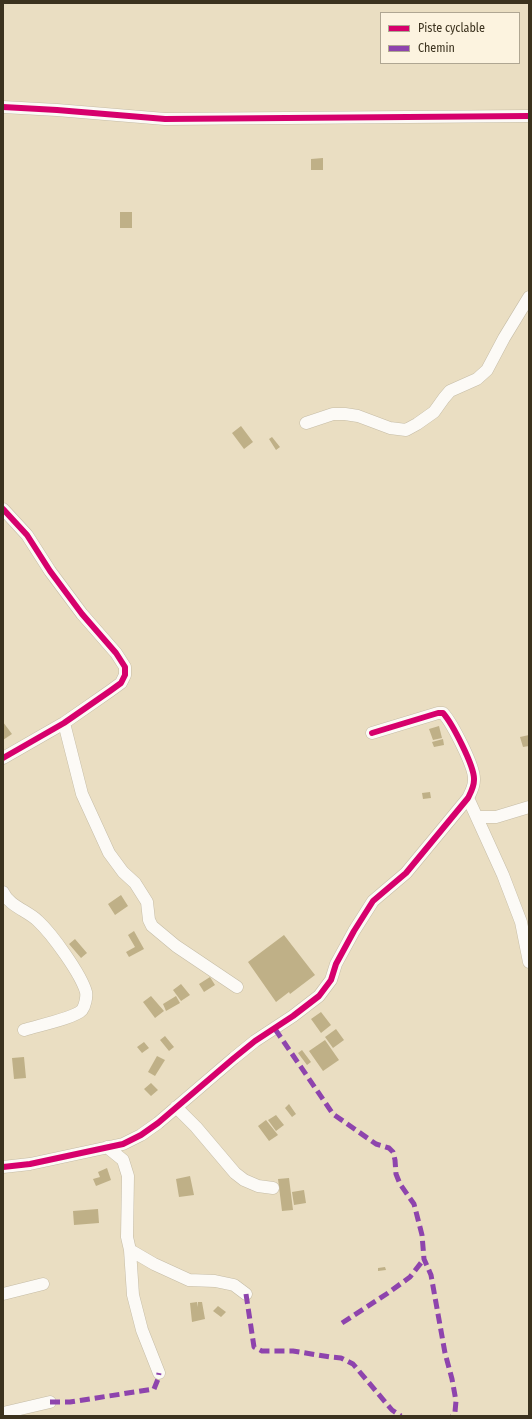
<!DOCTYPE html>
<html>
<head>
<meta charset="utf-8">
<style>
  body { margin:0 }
  #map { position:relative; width:532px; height:1419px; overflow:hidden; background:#eadec2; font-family:"Fira Sans Condensed",sans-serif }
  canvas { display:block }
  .frame { position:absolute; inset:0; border:4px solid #3b321e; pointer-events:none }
  .legend { position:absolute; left:380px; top:12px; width:140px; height:52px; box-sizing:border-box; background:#fcf3df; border:1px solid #afa692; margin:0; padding:5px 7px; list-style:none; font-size:12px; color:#3b321e }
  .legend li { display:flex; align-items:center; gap:8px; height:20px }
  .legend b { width:20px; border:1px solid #afa692 }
</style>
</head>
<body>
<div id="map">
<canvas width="532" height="1419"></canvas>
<div class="frame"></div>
<ul class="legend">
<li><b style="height:5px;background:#d6006c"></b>Piste cyclable</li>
<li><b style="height:5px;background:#8e44ad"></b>Chemin</li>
</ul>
</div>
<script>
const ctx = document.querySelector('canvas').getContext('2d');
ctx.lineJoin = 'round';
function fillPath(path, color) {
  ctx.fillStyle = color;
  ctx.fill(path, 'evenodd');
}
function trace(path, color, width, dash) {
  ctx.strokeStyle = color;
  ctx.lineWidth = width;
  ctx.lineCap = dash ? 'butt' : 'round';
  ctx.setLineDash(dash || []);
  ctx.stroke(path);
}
fillPath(new Path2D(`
  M323 158V170H311V159Z
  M120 212H132V228H120Z
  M241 426 253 442 244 449 232 433Z
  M272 437 280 447 276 450 269 439Z
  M3 722 12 734 3 740Z
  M439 726 442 738 433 740 429 729Z
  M529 735V746L523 747 520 737Z
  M443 739 444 745 434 747 432 742Z
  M430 792 431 798 423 799 422 793Z
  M121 895 128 906 115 915 108 904Z
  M134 931 144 949 129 957 126 952 135 947 128 935Z
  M284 935 315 975 290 994 289 992 276 1002 248 962Z
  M75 939 87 953 81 958 69 944Z
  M210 977 215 985 204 992 199 984Z
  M181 984 190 995 181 1001 173 990Z
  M151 996 164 1011 155 1018 143 1002Z
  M176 996 180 1003 166 1011 163 1004Z
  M321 1012 331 1025 321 1033 311 1019Z
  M336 1029 344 1040 333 1048 325 1037Z
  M165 1036 174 1047 169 1051 160 1040Z
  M325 1040 339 1060 323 1071 309 1051Z
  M144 1042 149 1048 142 1053 137 1047Z
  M302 1050 311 1062 307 1065 298 1053Z
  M157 1056 165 1060 155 1076 148 1072Z
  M24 1057 26 1078 14 1079 12 1058Z
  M151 1083 158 1090 151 1096 144 1089Z
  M289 1104 296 1114 292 1117 285 1108Z
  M276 1115 284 1125 276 1131 268 1120Z
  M266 1120 278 1135 269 1141 258 1126Z
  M107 1168 111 1180 96 1186 93 1179 100 1177 98 1172Z
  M190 1176 194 1195 179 1197 176 1179Z
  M289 1178 293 1210 282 1211 278 1179Z
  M304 1190 306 1203 294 1205 292 1192Z
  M98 1209 99 1223 74 1225 73 1211Z
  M385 1267 386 1270 378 1271V1268Z
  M197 1302 198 1307V1302H202L205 1319 192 1322 190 1303Z
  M218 1306 226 1312 221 1317 213 1311Z`), '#bfb087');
const minor = new Path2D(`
  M3 107 57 110 165 119 529 116
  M306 423 333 414H345L358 416 390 428 406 430 417 424 434 412 444 398 450 391 477 379 487 370 504 338 529 297
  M3 509 27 535 50 571 82 614 116 653 125 667V675L121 683 110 691 64 723 3 758
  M64 723 82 794 109 853 123 872 135 883 147 902 149 920 152 926 176 946 237 987
  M468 798 503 875 521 922 529 962
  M477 817H496L529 807
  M3 892C9 906 28 911 38 921 52 934 81 974 86 992 87 997 85 1006 82 1010 75 1018 36 1026 24 1030
  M176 1107 196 1127 235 1173 244 1180 258 1186 273 1188
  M107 1147 123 1160 128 1176 127 1237 130 1250 154 1264 189 1280 215 1281 234 1285 246 1294
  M3 1167 30 1164 123 1144 141 1135 158 1123 234 1058 255 1041 293 1016 319 996 331 980 336 964 354 931 373 901 406 873 468 798C471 792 474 787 474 780 475 767 452 723 443 713H438L372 733
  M130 1250 133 1295 142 1330 159 1373
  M3 1294 43 1284
  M3 1413 50 1402`);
trace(minor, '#c5bca6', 13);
trace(minor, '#fcfaf6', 12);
trace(new Path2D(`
  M275 1029 333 1114 376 1144 389 1148 393 1152 395 1160 396 1174 400 1184 414 1204 422 1235 424 1259 431 1275 445 1353 452 1379 456 1401 455 1412 452 1416
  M246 1294 254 1347 262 1351H293L330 1357 341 1358 353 1364 392 1410 401 1416
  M342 1323 388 1293 410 1277 424 1259
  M50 1402H70L154 1389 158 1379 159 1373`), '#8e44ad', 5, [10, 5]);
trace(new Path2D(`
  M3 107 57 110 165 119 529 116
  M3 509 27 535 50 571 82 614 116 653 125 667V675L121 683 110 691 64 723 3 758
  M3 1167 30 1164 123 1144 141 1135 158 1123 234 1058 255 1041 293 1016 319 996 331 980 336 964 354 931 373 901 406 873 468 798C471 792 474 787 474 780 475 767 452 723 443 713H438L372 733`), '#d6006c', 6);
</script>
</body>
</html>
